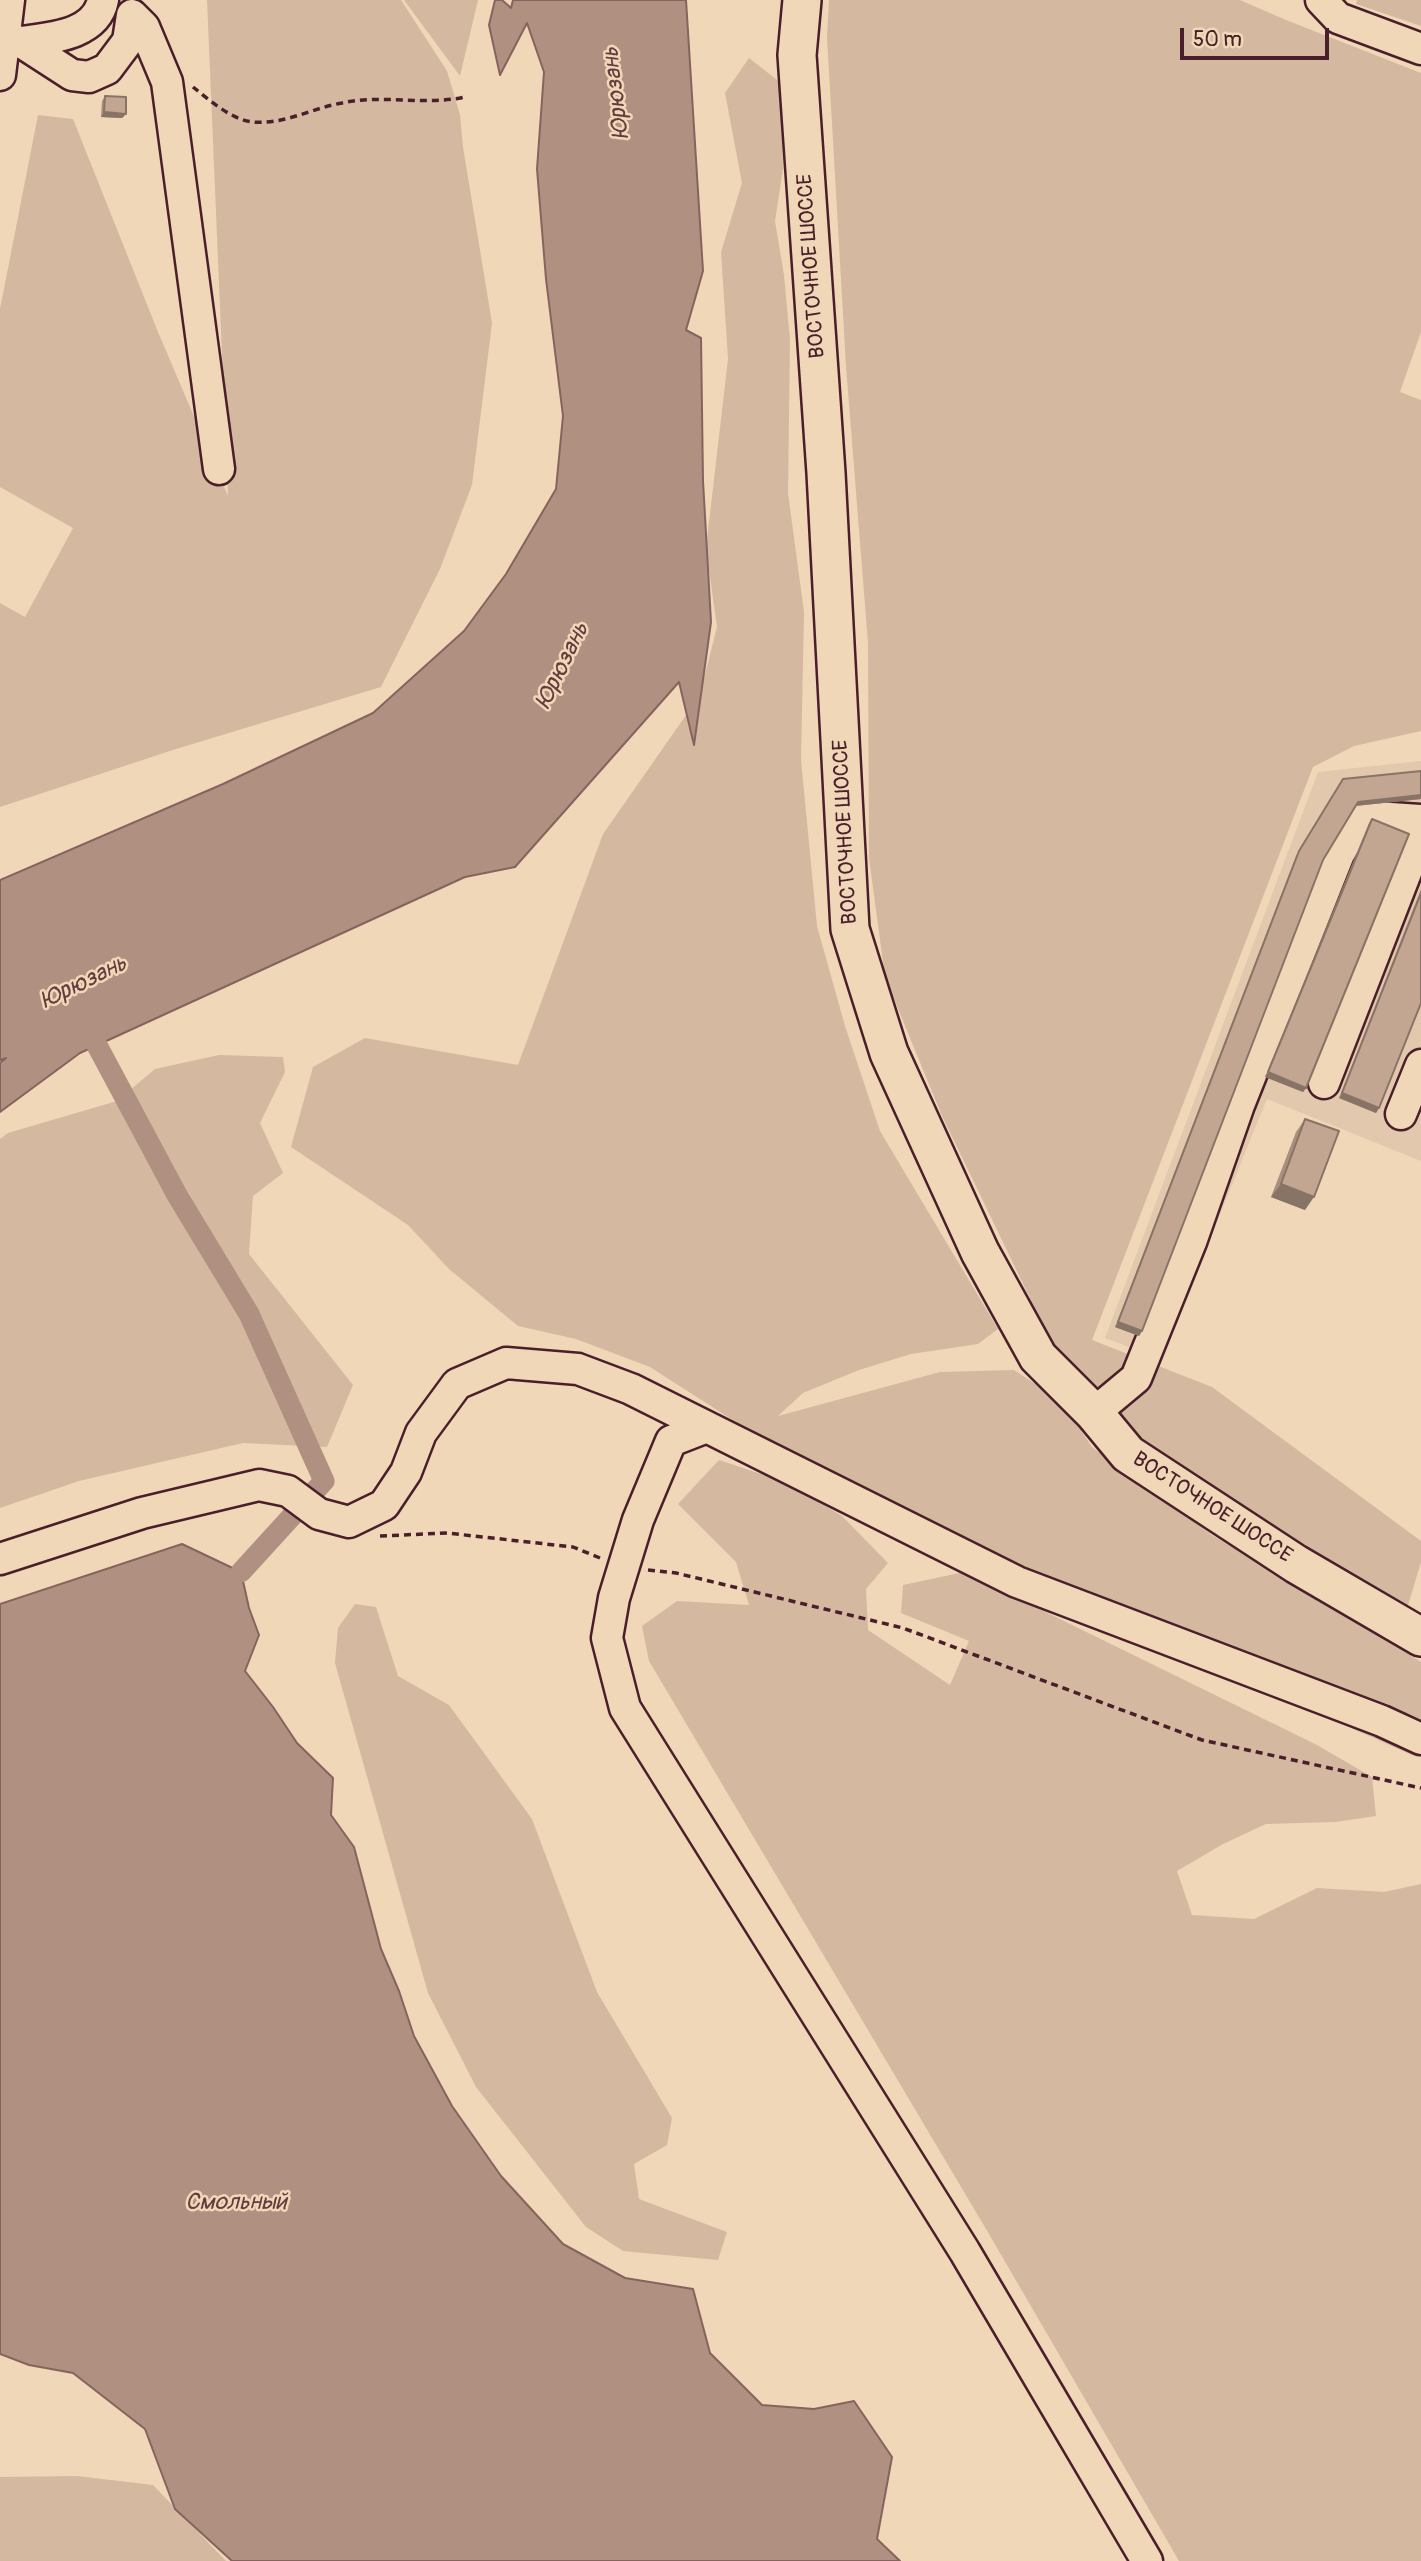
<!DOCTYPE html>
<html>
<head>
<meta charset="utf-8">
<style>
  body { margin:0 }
  #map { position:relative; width:1421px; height:2561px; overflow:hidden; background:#efd7b7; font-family:Pangolin,sans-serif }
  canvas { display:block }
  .scale { position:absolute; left:1180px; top:28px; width:149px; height:32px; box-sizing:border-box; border:4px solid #4a1f2b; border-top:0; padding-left:9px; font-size:21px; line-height:24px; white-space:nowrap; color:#4a1f2b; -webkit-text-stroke:5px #efd7b7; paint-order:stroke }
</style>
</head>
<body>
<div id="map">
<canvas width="1421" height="2561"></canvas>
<div class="scale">50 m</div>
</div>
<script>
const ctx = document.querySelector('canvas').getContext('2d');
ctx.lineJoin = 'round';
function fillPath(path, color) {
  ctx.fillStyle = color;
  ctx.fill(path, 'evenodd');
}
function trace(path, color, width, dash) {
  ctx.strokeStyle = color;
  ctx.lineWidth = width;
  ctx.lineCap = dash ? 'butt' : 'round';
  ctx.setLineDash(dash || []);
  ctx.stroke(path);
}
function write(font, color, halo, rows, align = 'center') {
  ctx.font = font + ' Pangolin,sans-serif';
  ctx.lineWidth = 5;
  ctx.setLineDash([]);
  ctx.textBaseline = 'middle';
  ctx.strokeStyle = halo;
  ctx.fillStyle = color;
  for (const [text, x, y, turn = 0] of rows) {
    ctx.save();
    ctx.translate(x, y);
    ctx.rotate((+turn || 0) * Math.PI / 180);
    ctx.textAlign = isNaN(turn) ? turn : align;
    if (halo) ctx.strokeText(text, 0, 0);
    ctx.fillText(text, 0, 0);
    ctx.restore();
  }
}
fillPath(new Path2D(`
  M1421 761V1161L1267 1099 1161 1359 1105 1338 1318 772Z`), '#e2c8ac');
fillPath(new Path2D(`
  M207 0H401L447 71 460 115 463 147 492 323 472 485 440 569 381 687 176 749 0 807V603L25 617 73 528 0 487V309L38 115 73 119 158 332 228 496Z
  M404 0H478L460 76Z
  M829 0H1240L1286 20 1421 73V332L1400 392 1421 400V731L1354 746 1313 767 1092 1340 1212 1387 1421 1541V1562L1406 1612 1208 1490 1120 1421 1054 1348 942 1116 885 977 869 858 868 643 846 366 827 37Z
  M1357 0H1421V26L1356 4Z
  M749 58 781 83 783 169 775 221 784 275 790 340 788 493 804 612 801 760 817 926 845 1026 880 1131 998 1329 978 1344 911 1354 859 1370 803 1393 778 1416 940 1372 1014 1370 1060 1400 1092 1447 1212 1535 1421 1662V1755L1414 1756 1347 1726 784 1453 650 1367 576 1339 518 1326 449 1269 408 1225 291 1147 313 1067 365 1038 518 1065 603 834 700 695 717 627 706 548 728 359 721 252 742 183 725 93Z
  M219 1055 283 1057 285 1072 260 1123 283 1173 253 1196 249 1254 353 1385 327 1447 243 1443 79 1481 0 1508V1139L8 1133 117 1101 155 1069Z
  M719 1460 788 1483 842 1516 888 1563 866 1589 868 1630 950 1685 969 1641 901 1613 903 1585 964 1572 1317 1745 1372 1777 1376 1816 1335 1822 1266 1824 1223 1844 1177 1871 1192 1915 1254 1919 1317 1888 1384 1892 1421 1884V2561H1179L989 2234 649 1661 642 1626 677 1601 749 1605 736 1562 678 1504Z
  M355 1604 376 1607 398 1676 449 1705 532 1819 597 1992 672 2118 667 2145 634 2164 639 2199 727 2232 718 2260 623 2251 586 2227 476 2087 428 1993 335 1663 338 1628Z
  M77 2476 153 2485 226 2561H0V2477Z`), '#d4b9a0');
const water = new Path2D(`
  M495 0H502L511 8 513 0H686L703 271 686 330 701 338 703 481 711 622 694 745 679 682 515 867 465 877 80 1053 0 1112V1063L6 1058 0 1060V880L223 784 373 713 464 631 506 574 556 489 563 416 546 279 537 169 544 72 527 23 500 75 489 25Z
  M182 1544 241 1572 249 1608 259 1635 245 1671 273 1707 297 1743 333 1778 331 1815 354 1847 381 1949 399 1991 414 2036 452 2106 501 2176 563 2244 625 2278 693 2289 710 2353 762 2405 814 2409 854 2401 892 2457 877 2539 900 2561H232L175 2509 145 2429 73 2373 29 2365 0 2354V1604Z`);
fillPath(water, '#b09181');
trace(water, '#87635f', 2);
trace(new Path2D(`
  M84 1021 177 1195 249 1314 324 1481 241 1572`), '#b09181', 21);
const minor = new Path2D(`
  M1321 0 1338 18 1421 49
  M13 40 21 42C49 38 96 36 103 0
  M21 42 72 75 89 77 107 69 128 41 132 15 144 27 167 82 219 469
  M0 75 9 0
  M1324 1083 1421 834
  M1401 1114 1421 1065
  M1094 1413 1136 1378 1191 1242 1239 1105 1339 854 1361 816 1421 820
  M707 1427 671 1441 638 1520 614 1598 607 1638 625 1708 965 2252 1147 2561
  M0 1559 142 1513 259 1485 288 1491 319 1514 349 1522 384 1505 406 1472 421 1433 457 1384 506 1363 578 1369 631 1389 1017 1582 1382 1721 1421 1739`);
const major = new Path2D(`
  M802 0 797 55 826 473 850 929 889 1053 980 1252 1038 1357 1094 1413 1128 1454 1296 1564 1421 1637`);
trace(minor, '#4a1f2b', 35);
trace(major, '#4a1f2b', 42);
trace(new Path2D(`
  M193 87C209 100 232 120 253 122 284 125 312 108 342 103 383 94 424 106 465 97
  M380 1536 447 1533 573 1547 600 1558
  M648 1570 676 1573 903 1628 1202 1740 1421 1788`), '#4a1f2b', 3.5, [7, 5]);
trace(minor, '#efd7b7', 30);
trace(major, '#efd7b7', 37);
fillPath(new Path2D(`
  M105 96 126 114 122 118 101 117 102 101Z
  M1421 771V799L1355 806 1323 860 1142 1331 1139 1336 1115 1327 1296 856 1343 779Z
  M1372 819 1306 1088 1303 1092 1265 1077 1369 823Z
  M1421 889V1003L1379 1108 1376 1113 1339 1098Z
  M1305 1119V1210L1271 1197 1296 1132Z`), '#a88f7e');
fillPath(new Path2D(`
  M104 112 126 114 122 118 101 117Z
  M1421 795V799L1355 806 1358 802Z
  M1268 1072 1306 1088 1303 1092 1265 1077Z
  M1342 1093 1379 1108 1376 1113 1339 1098Z
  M1281 1184 1314 1197 1305 1210 1271 1197Z
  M1118 1322 1142 1331 1139 1336 1115 1327Z`), '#887466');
const building = new Path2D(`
  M105 96 126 97V114L104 112Z
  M1421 771V795L1358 802 1323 860 1142 1331 1118 1322 1299 851 1343 779Z
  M1372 819 1409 834 1306 1088 1268 1072Z
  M1421 893V1003L1379 1108 1342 1093Z
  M1305 1119 1339 1131 1314 1197 1281 1184Z`);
fillPath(building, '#c3a692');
trace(building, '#887466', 2);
write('21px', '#4a1f2b', '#efd7b7', [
  ["ВОСТОЧНОЕ ШОССЕ",812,266,-94],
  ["ВОСТОЧНОЕ ШОССЕ",846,832,-93],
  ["ВОСТОЧНОЕ ШОССЕ",1212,1508,33]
]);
write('italic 23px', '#643c40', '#efd7b7', [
  ["Юрюзань",617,93,-97],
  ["Юрюзань",563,666,-64],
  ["Юрюзань",84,983,-26],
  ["Смольный",236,2203]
]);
</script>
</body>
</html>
